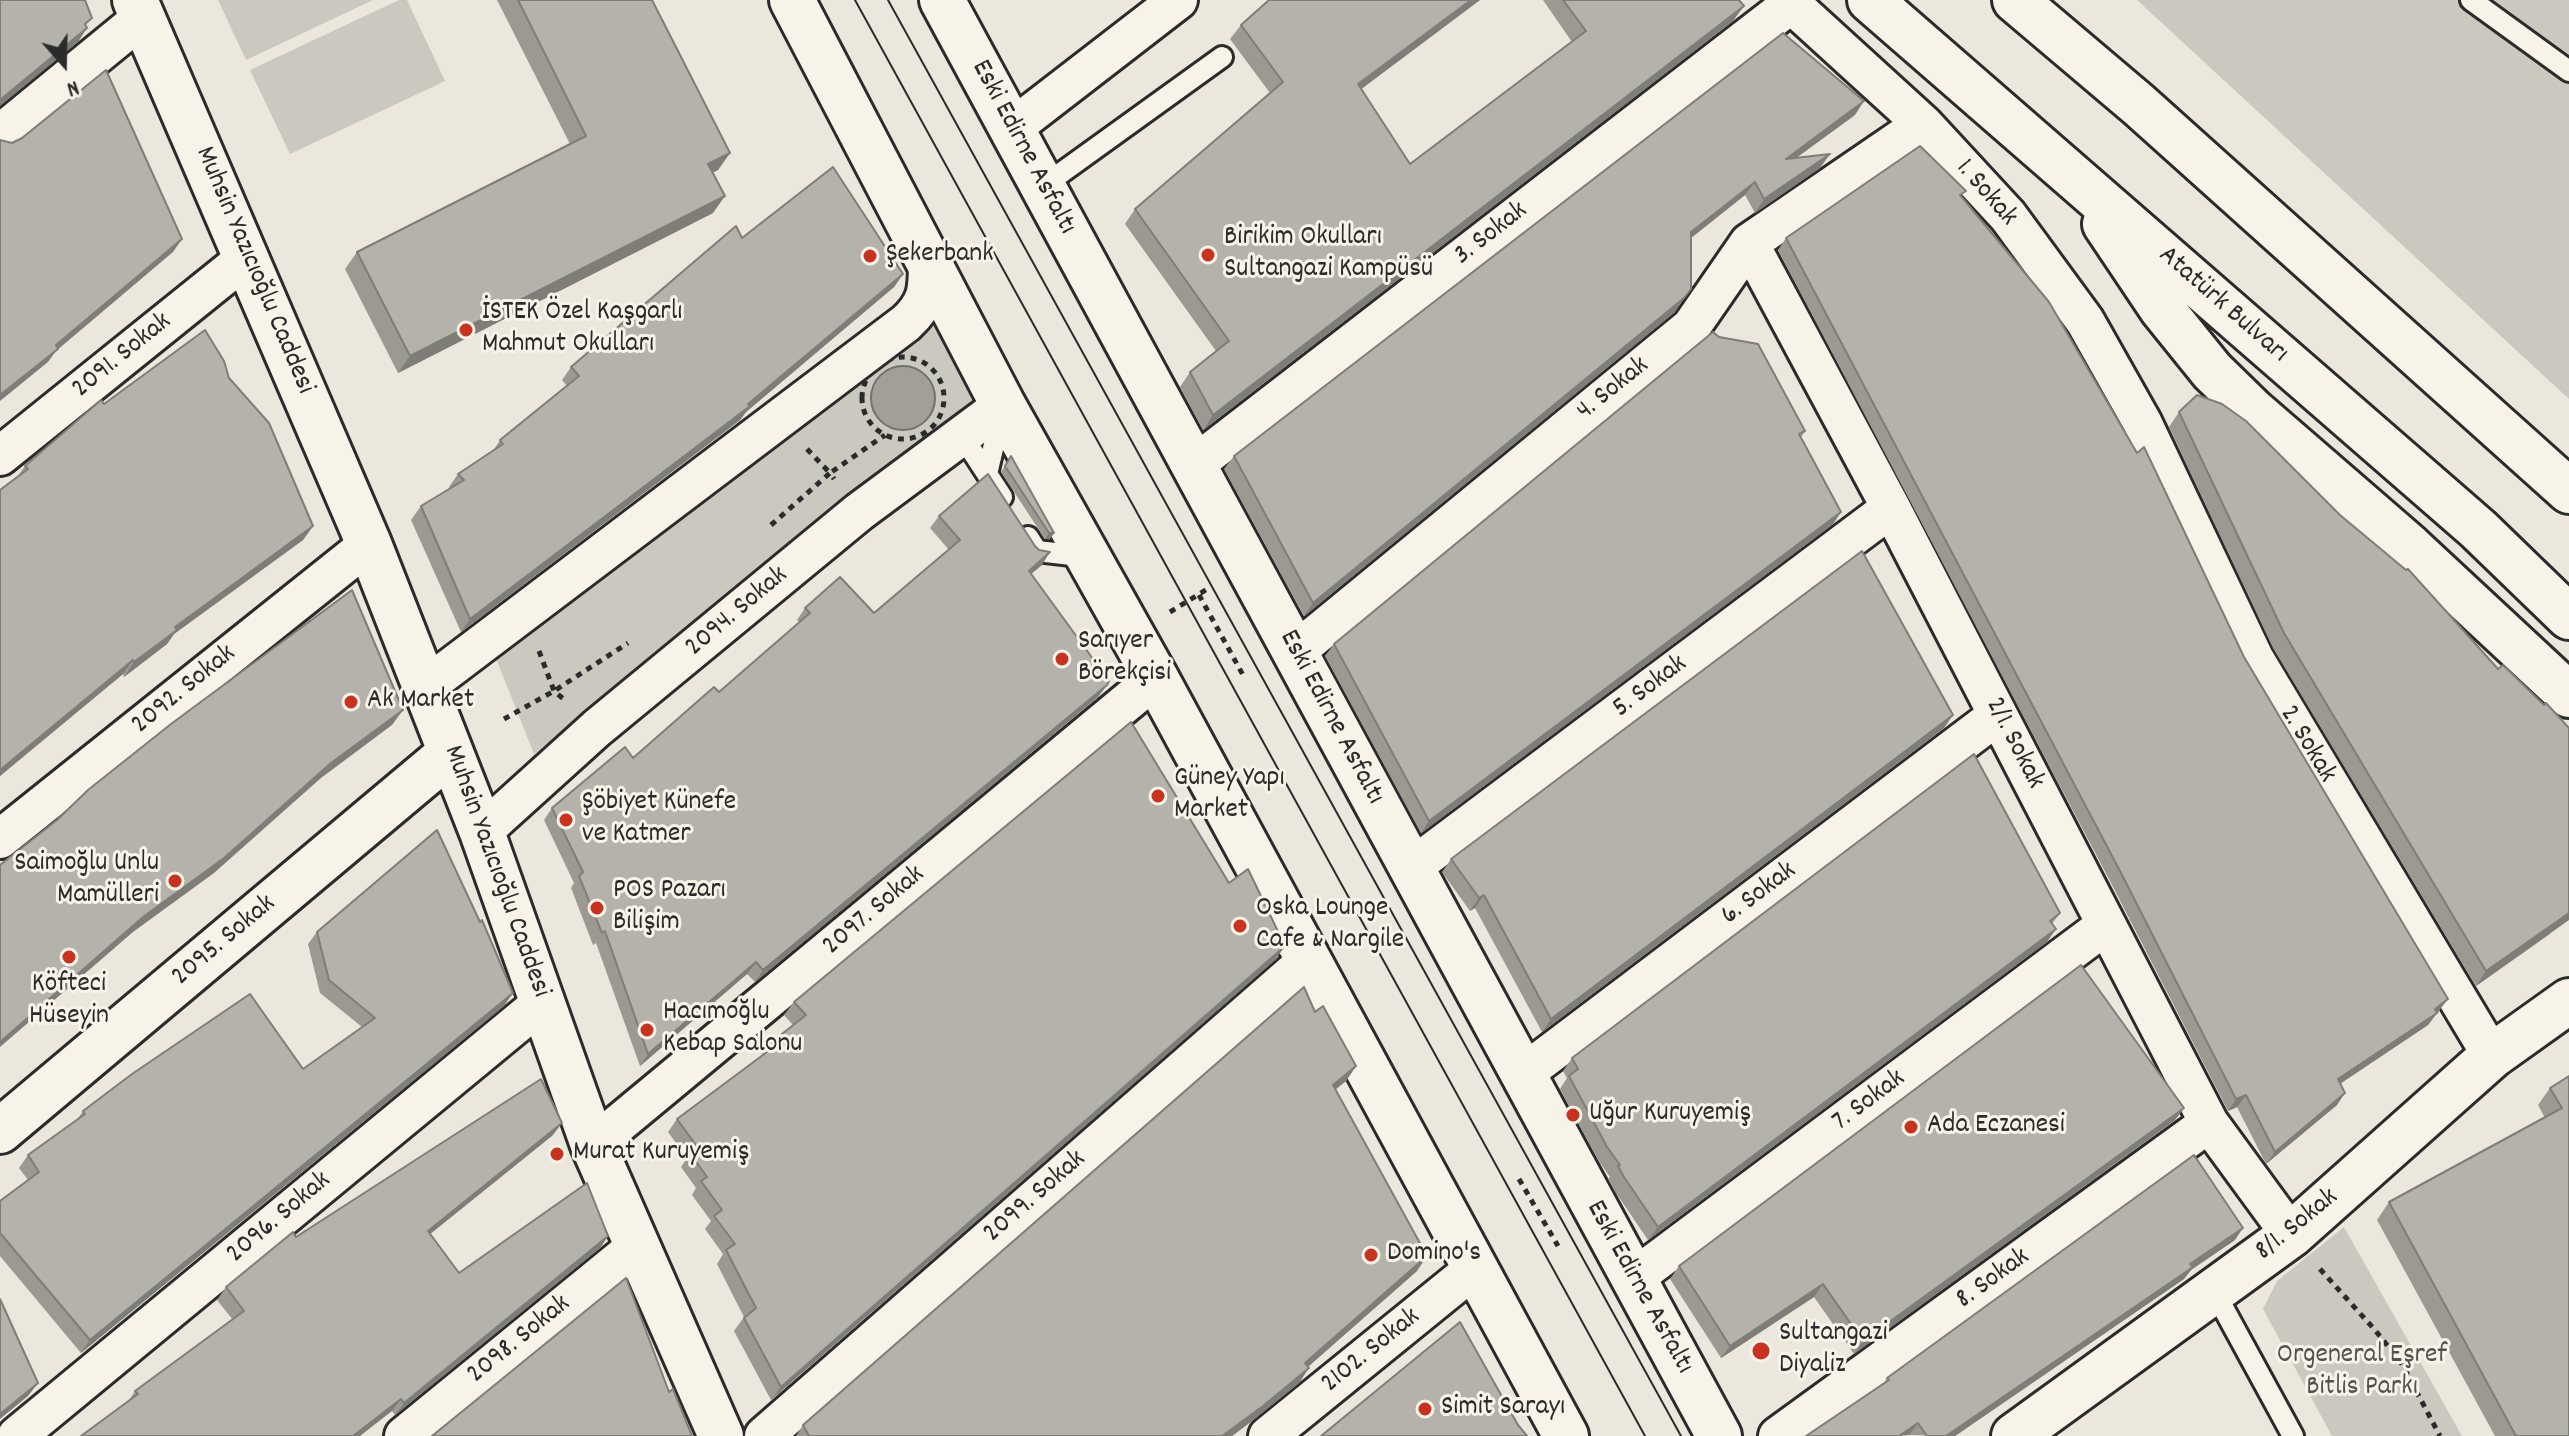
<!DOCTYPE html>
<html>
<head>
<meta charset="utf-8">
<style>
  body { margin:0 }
  #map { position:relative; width:2569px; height:1436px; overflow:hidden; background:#ebe7dd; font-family:Dekko,sans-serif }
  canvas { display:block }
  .north { position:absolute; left:24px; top:24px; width:80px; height:80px; -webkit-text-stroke:6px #f7f3e8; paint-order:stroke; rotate:160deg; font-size:22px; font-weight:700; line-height:32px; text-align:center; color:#2b2b2b }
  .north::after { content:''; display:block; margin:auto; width:28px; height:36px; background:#2b2b2b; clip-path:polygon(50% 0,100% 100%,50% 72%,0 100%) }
</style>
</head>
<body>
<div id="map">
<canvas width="2569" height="1436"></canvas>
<div class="north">N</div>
</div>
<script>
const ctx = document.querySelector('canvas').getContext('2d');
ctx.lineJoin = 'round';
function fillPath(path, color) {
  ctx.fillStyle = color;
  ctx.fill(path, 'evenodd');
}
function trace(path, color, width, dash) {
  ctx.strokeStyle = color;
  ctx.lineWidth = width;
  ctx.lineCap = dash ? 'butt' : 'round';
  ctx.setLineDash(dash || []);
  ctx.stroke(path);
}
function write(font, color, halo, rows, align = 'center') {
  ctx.font = font + ' Dekko,sans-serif';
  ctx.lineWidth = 6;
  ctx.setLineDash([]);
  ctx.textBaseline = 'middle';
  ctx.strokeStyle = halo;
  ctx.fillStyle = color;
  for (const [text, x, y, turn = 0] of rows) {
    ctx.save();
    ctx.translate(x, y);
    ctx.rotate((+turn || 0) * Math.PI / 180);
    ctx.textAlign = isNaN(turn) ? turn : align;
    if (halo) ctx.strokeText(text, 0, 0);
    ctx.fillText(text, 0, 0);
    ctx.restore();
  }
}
fillPath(new Path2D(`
  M218 0H373L246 60Z
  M399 0H407L445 81 290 154 250 70Z
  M2137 0H2569V399Z
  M932 322 977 401 534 754 495 656Z
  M2344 1227 2462 1436H2332L2263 1309 2277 1281Z`), '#cbc8bf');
const water = new Path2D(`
  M871 398a32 32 0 1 1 64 0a32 32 0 1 1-64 0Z`);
fillPath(water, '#a29f98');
trace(water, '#72716c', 2);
const lane = new Path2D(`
  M2471 0 2569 71
  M1043 186 1222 57
  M961 434 1002 497
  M987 474 1002 411
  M1028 537 1037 551 1089 557
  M2214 1291 2293 1436`);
const street = new Path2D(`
  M1787 0 1923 124 2008 216 2085 321 2142 422 2254 658 2492 1056
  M1011 129 1178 0
  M0 134 143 17
  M1749 243 1891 508 2209 1123 2291 1235
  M0 456 246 258
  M1194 465 1791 4
  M1295 652 1691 327 1749 243 1923 124
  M425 687 906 323C928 303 928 289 928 261
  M482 832 597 728 859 512 1003 405
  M0 839 369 544
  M1411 868 1891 508
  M1523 1074 1998 715
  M593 1145 1156 678
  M1634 1278 2106 925
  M17 1436 543 1002
  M404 1436 637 1246
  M764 1436 1308 960
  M1268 1436 1475 1268
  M1778 1436 2209 1123`);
const secondary = new Path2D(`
  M135 0 369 544 482 832 593 1145 721 1436
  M0 1131 450 753
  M2014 1436 2291 1235 2492 1056 2569 1001`);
const primary = new Path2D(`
  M792 0 1003 405 1156 678 1566 1436
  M942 0 1719 1436`);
const highway = new Path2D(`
  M1870 0 2478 529 2569 617
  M2015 0 2139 105 2569 491
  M2105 224 2162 309 2212 371 2253 411 2410 547 2569 695`);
trace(lane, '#2b2b2b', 26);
trace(street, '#2b2b2b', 44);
trace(secondary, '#2b2b2b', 50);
trace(primary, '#2b2b2b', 50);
trace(highway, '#2b2b2b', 50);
trace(new Path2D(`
  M862 398a41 41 0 1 1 82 0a41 41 0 1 1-82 0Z
  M807 449 830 473 885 435
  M771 525 830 473 834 479
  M1199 595 1243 675
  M1170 612 1209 588
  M539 651 554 691 566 701
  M504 719 554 691 628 643
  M1519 1179 1558 1246
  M2320 1269 2375 1330 2402 1364 2440 1436`), '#2b2b2b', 5, [6, 6]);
trace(lane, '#f7f3e8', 20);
trace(street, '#f7f3e8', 38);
trace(secondary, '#f7f3e8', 44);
trace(primary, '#f7f3e8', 44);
trace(highway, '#f7f3e8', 44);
trace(new Path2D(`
  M855 0 1645 1436
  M888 0 1681 1436`), '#2b2b2b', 2);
fillPath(new Path2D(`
  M497 0H652L730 153 718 170 712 173 713 213 398 373 345 269 357 252 570 144Z
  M1269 0H1480L1361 89 1410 164 1572 42 1543 0H1739L1733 21 1203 430 1180 387 1190 372 1216 351 1125 224 1135 209 1270 93 1230 39 1241 25Z
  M1855 115 1797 157 1820 168 1755 213 1745 195 1691 238 1675 312 1304 616 1224 469 1234 456Z
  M1962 197 2244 657 2440 1011 2436 1014 2428 1025 2340 1084 2337 1105 2266 1164 2237 1107 2228 1111 2111 883 1778 250 1786 238Z
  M742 238 903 274 894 287 746 412 740 420 461 632 411 520 421 506 450 489 449 487 458 474 493 451 500 440 567 386 562 380 571 367Z
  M229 378 313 526 303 540 174 634 167 644 124 677 123 674 0 776V490L17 477 25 466 104 404Z
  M2179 412 2340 515 2498 669 2544 705 2550 934 2476 986 2273 648 2169 427Z
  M1805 431 1801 437 1841 512 1833 524 1421 833 1325 656 1334 644Z
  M1011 456 1054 533 1050 539H1045L1001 472Z
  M939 516 1042 565 1031 574 1098 697 755 982 747 974 640 1066 596 943 593 945 571 888 574 883 544 820 552 808 633 758 719 692 799 622 797 620 805 608 874 613 949 550 930 528Z
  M1944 728 1542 1032 1475 908 1470 911 1442 872 1451 859Z
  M1229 883 1285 946 1275 960 771 1400 734 1331 744 1317 717 1264 723 1254 705 1229 711 1221 692 1195 696 1188 681 1167 687 1158 668 1132 677 1119 760 1057 768 1045 793 1025 784 1015 794 1002Z
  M2060 913 2052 924 2047 942 1648 1240 1614 1190 1608 1179 1610 1177 1598 1160 1560 1089 1567 1078 1563 1071 1572 1058Z
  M317 932 504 1006 81 1353 0 1256V1201L28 1180 19 1168 28 1155 77 1120 83 1111 303 1069 362 1027 320 993 308 944Z
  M1315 1012 1356 1066 1346 1081 1335 1090 1417 1271 1308 1367 1299 1383 1252 1421 1232 1436H796L803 1425Z
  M2569 1076V1436H2495L2377 1220 2389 1202 2545 1118 2538 1105 2550 1088Z
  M2184 1108 2175 1120 1854 1354 1814 1297 1721 1358 1670 1279 1679 1266Z
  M553 1135 430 1234 459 1273 608 1236 600 1248 395 1415 392 1411 128 1402 135 1391 233 1320 217 1300 226 1287 296 1237Z
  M2235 1240 2191 1270 2184 1279 1955 1436 1909 1435 1884 1383 1887 1378Z`), '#9c9993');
fillPath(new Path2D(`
  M1471 0H1480L1348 99 1358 84Z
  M1744 6 1733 21 1203 430 1213 415Z
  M87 28 78 42 0 106V100Z
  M1864 101 1855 115 1777 172 1786 159Z
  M730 153 718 170 696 181 708 164Z
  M1830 154 1820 168 1755 213 1764 199Z
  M1755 182 1745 195 1681 246 1691 232Z
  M725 196 713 213 398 373 410 356Z
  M182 239 173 252 56 351 48 362 0 401V395L56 345Z
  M903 274 894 287 746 412 740 420 461 632 470 619 748 404Z
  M1684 298 1675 312 1304 616 1313 603Z
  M1841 512 1833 524 1421 833 1429 821Z
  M313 526 303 540 174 634 167 644 124 677 134 662 175 627Z
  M1049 533H1054L1050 539H1045Z
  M1050 552 1042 565 1020 583 1029 571Z
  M133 660 123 674 0 776V770Z
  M1107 685 1098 697 755 982 763 970Z
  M403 710 392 725 321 778 214 873 133 932 0 1047V1042L143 917 331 763Z
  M1953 715 1944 728 1542 1032 1551 1019Z
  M1484 895 1475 908 1470 911 1479 898Z
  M2569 913V920L2476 986 2486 971Z
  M2056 929 2047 942 1648 1240 1658 1227Z
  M1285 946 1275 960 771 1400 781 1387Z
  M756 962 747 974 640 1066 648 1054Z
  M513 993 504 1006 81 1353 90 1340Z
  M2448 999 2428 1025 2329 1091 2338 1079Z
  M1356 1066 1346 1081 1322 1100 1333 1085Z
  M2345 1093 2337 1105 2266 1164 2275 1152Z
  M2246 1095 2237 1107 2228 1111 2236 1099Z
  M2184 1108 2175 1120 1854 1354 1863 1341Z
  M562 1123 553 1135 419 1243 428 1231Z
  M2243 1228 2235 1240 2191 1270 2184 1279 1955 1436H1946Z
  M608 1236 600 1248 395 1415 404 1403Z
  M1427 1256 1417 1271 1295 1378 1305 1363Z
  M1823 1284 1814 1297 1721 1358 1730 1346Z
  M1309 1368 1299 1383 1252 1421 1232 1436H1222Z
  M38 1383 28 1396 0 1419V1414Z
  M401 1399 392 1411 360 1436H353Z
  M1918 1423 1909 1435 1899 1436Z`), '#7f7d78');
const building = new Path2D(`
  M0 0H85L92 18 85 24 87 28 0 100Z
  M518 0H652L730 153 708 164 725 196 410 356 357 252 586 136Z
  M1269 0H1471L1358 84 1410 164 1586 31 1563 0H1739L1744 6 1213 415 1190 372 1229 341 1135 209 1283 82 1241 25Z
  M1783 33 1864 101 1786 159 1830 154 1764 199 1755 182 1691 232V289L1684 298 1313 603 1234 456Z
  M106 70 182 239 56 345 58 349 0 395V140L12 143 22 138Z
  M1920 146 1966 191 1960 195 2049 302 2137 453 2144 447 2244 657 2448 999 2435 1009 2437 1013 2338 1079 2345 1093 2275 1152 2246 1095 2236 1099 2120 871 1786 238Z
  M833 167 903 274 748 404 750 406 470 619 421 506 464 480 458 474 503 444 500 440 579 376 571 367 736 226 742 238Z
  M205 330 224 361 229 378 269 423 313 526 175 627 177 630 134 662 133 660 0 770V490L28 469 25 466 101 400 104 404Z
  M1713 332 1719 337 1758 344 1805 431 1799 434 1841 512 1429 821 1334 644Z
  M2197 395 2222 404 2246 421 2340 515 2406 570 2408 569 2498 669 2503 665 2544 705 2546 703 2569 728V913L2486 971 2284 633 2179 412Z
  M1011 456 1054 533H1049L1005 466Z
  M988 474 1035 546 1039 550 1050 552 1029 571 1109 681 1107 685 763 970 756 962 648 1054 605 931 602 933 579 876 583 872 552 808 625 747 633 758 714 687 719 692 810 613 805 608 840 577 874 613 960 540 939 516Z
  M1862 551 1953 715 1551 1019 1484 895 1479 898 1451 859Z
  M352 590 403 710 331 763 224 858 143 917 0 1042V865L57 820 88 790 171 724Z
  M1131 722 1229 883 1248 869 1285 946 781 1387 744 1318 756 1308 726 1250 735 1244 714 1216 722 1210 701 1181 707 1177 690 1153 698 1148 677 1119 771 1049 768 1045 806 1015 794 1002Z
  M1974 754 2060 913 2050 921 2056 929 1658 1227 1624 1177 1618 1166 1620 1165 1607 1147 1569 1076 1578 1069 1572 1058Z
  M437 830 480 922 482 920 513 993 90 1340 0 1233V1201L39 1172 28 1155 85 1114 83 1111 132 1074 250 994 303 1069 375 1018 329 980 317 932Z
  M2081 965 2184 1108 1863 1341 1823 1284 1730 1346 1679 1266Z
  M1304 987 1315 1012 1323 1006 1356 1066 1333 1085 1427 1256 1305 1363 1309 1368 1263 1406 1222 1436H809L803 1425Z
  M2569 1076V1436H2516L2389 1202 2562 1108 2550 1088Z
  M541 1079 562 1123 428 1231 459 1273 587 1183 608 1236 404 1403 401 1399 353 1436H81L138 1394 135 1391 244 1311 226 1287 293 1232 296 1237Z
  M2194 1155 2243 1228 2190 1264 2193 1267 1946 1436H1927L1918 1423 1899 1436H1806L1889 1380 1887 1378Z
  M626 1278 669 1392 673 1389 692 1436H432Z
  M0 1299 38 1383 0 1414Z
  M1460 1322 1518 1425 1527 1436H1321Z`);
fillPath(building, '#b5b2ab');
trace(building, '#7f7d78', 2);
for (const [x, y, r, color] of [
  [1208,255,8,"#c8321e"],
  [870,256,8,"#c8321e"],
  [466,330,8,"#c8321e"],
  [1062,659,8,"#c8321e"],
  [351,702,8,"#c8321e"],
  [1158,796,8,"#c8321e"],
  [566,820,8,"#c8321e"],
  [175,881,8,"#c8321e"],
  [597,908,8,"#c8321e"],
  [1240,926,8,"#c8321e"],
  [69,957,8,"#c8321e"],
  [647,1030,8,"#c8321e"],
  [1573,1115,8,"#c8321e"],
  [1911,1127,8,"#c8321e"],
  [557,1154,8,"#c8321e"],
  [1371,1255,8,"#c8321e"],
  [1761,1351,10,"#c8321e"],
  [1425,1409,8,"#c8321e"]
]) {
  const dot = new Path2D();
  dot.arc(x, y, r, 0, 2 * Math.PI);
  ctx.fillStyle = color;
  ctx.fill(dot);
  trace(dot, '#f7f3e8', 3);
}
write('28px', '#2b2b2b', '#f7f3e8', [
  ["Eski Edirne Asfaltı",1022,148,62],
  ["1. Sokak",1985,194,49],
  ["3. Sokak",1492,235,-38],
  ["Muhsin Yazıcıoğlu Caddesi",253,271,67],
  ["Atatürk Bulvarı",2222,306,41],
  ["2091. Sokak",123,357,-39],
  ["4. Sokak",1614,390,-39],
  ["2094. Sokak",738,613,-40],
  ["5. Sokak",1651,688,-37],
  ["2092. Sokak",185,691,-39],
  ["Eski Edirne Asfaltı",1330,718,62],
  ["2/1. Sokak",2013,744,63],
  ["2. Sokak",2306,745,59],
  ["Muhsin Yazıcıoğlu Caddesi",495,872,70],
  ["6. Sokak",1760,895,-37],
  ["2097. Sokak",875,912,-40],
  ["2095. Sokak",225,942,-40],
  ["7. Sokak",1870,1102,-37],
  ["2099. Sokak",1036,1198,-41],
  ["2096. Sokak",280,1219,-40],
  ["8/1. Sokak",2298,1226,-39],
  ["8. Sokak",1994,1280,-36],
  ["Eski Edirne Asfaltı",1638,1288,61],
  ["2098. Sokak",520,1341,-39],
  ["2102. Sokak",1372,1352,-39]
]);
write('28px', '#2b2b2b', '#f7f3e8', [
  ["Birikim Okulları",1224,239],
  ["Sultangazi Kampüsü",1224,271],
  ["Şekerbank",886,256],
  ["İSTEK Özel Kaşgarlı",482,314],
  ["Mahmut Okulları",482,346],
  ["Sarıyer",1078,643],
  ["Börekçisi",1078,675],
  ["Ak Market",367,702],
  ["Güney Yapı",1174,780],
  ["Market",1174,812],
  ["Şöbiyet Künefe",582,804],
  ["ve Katmer",582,836],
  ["Saimoğlu Unlu",159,865,"right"],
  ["Mamülleri",159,897,"right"],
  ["POS Pazarı",613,892],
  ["Bilişim",613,924],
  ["Oska Lounge",1256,910],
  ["Cafe & Nargile",1256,942],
  ["Köfteci",69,986,"center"],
  ["Hüseyin",69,1018,"center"],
  ["Hacımoğlu",663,1014],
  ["Kebap Salonu",663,1046],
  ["Uğur Kuruyemiş",1589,1115],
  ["Ada Eczanesi",1927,1127],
  ["Murat Kuruyemiş",573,1154],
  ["Domino's",1387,1255],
  ["Sultangazi",1779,1335],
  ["Diyaliz",1779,1367],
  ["Simit Sarayı",1441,1409]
], 'left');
write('28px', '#535250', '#f7f3e8', [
  ["Orgeneral Eşref",2362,1357],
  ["Bitlis Parkı",2362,1389]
]);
</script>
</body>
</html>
